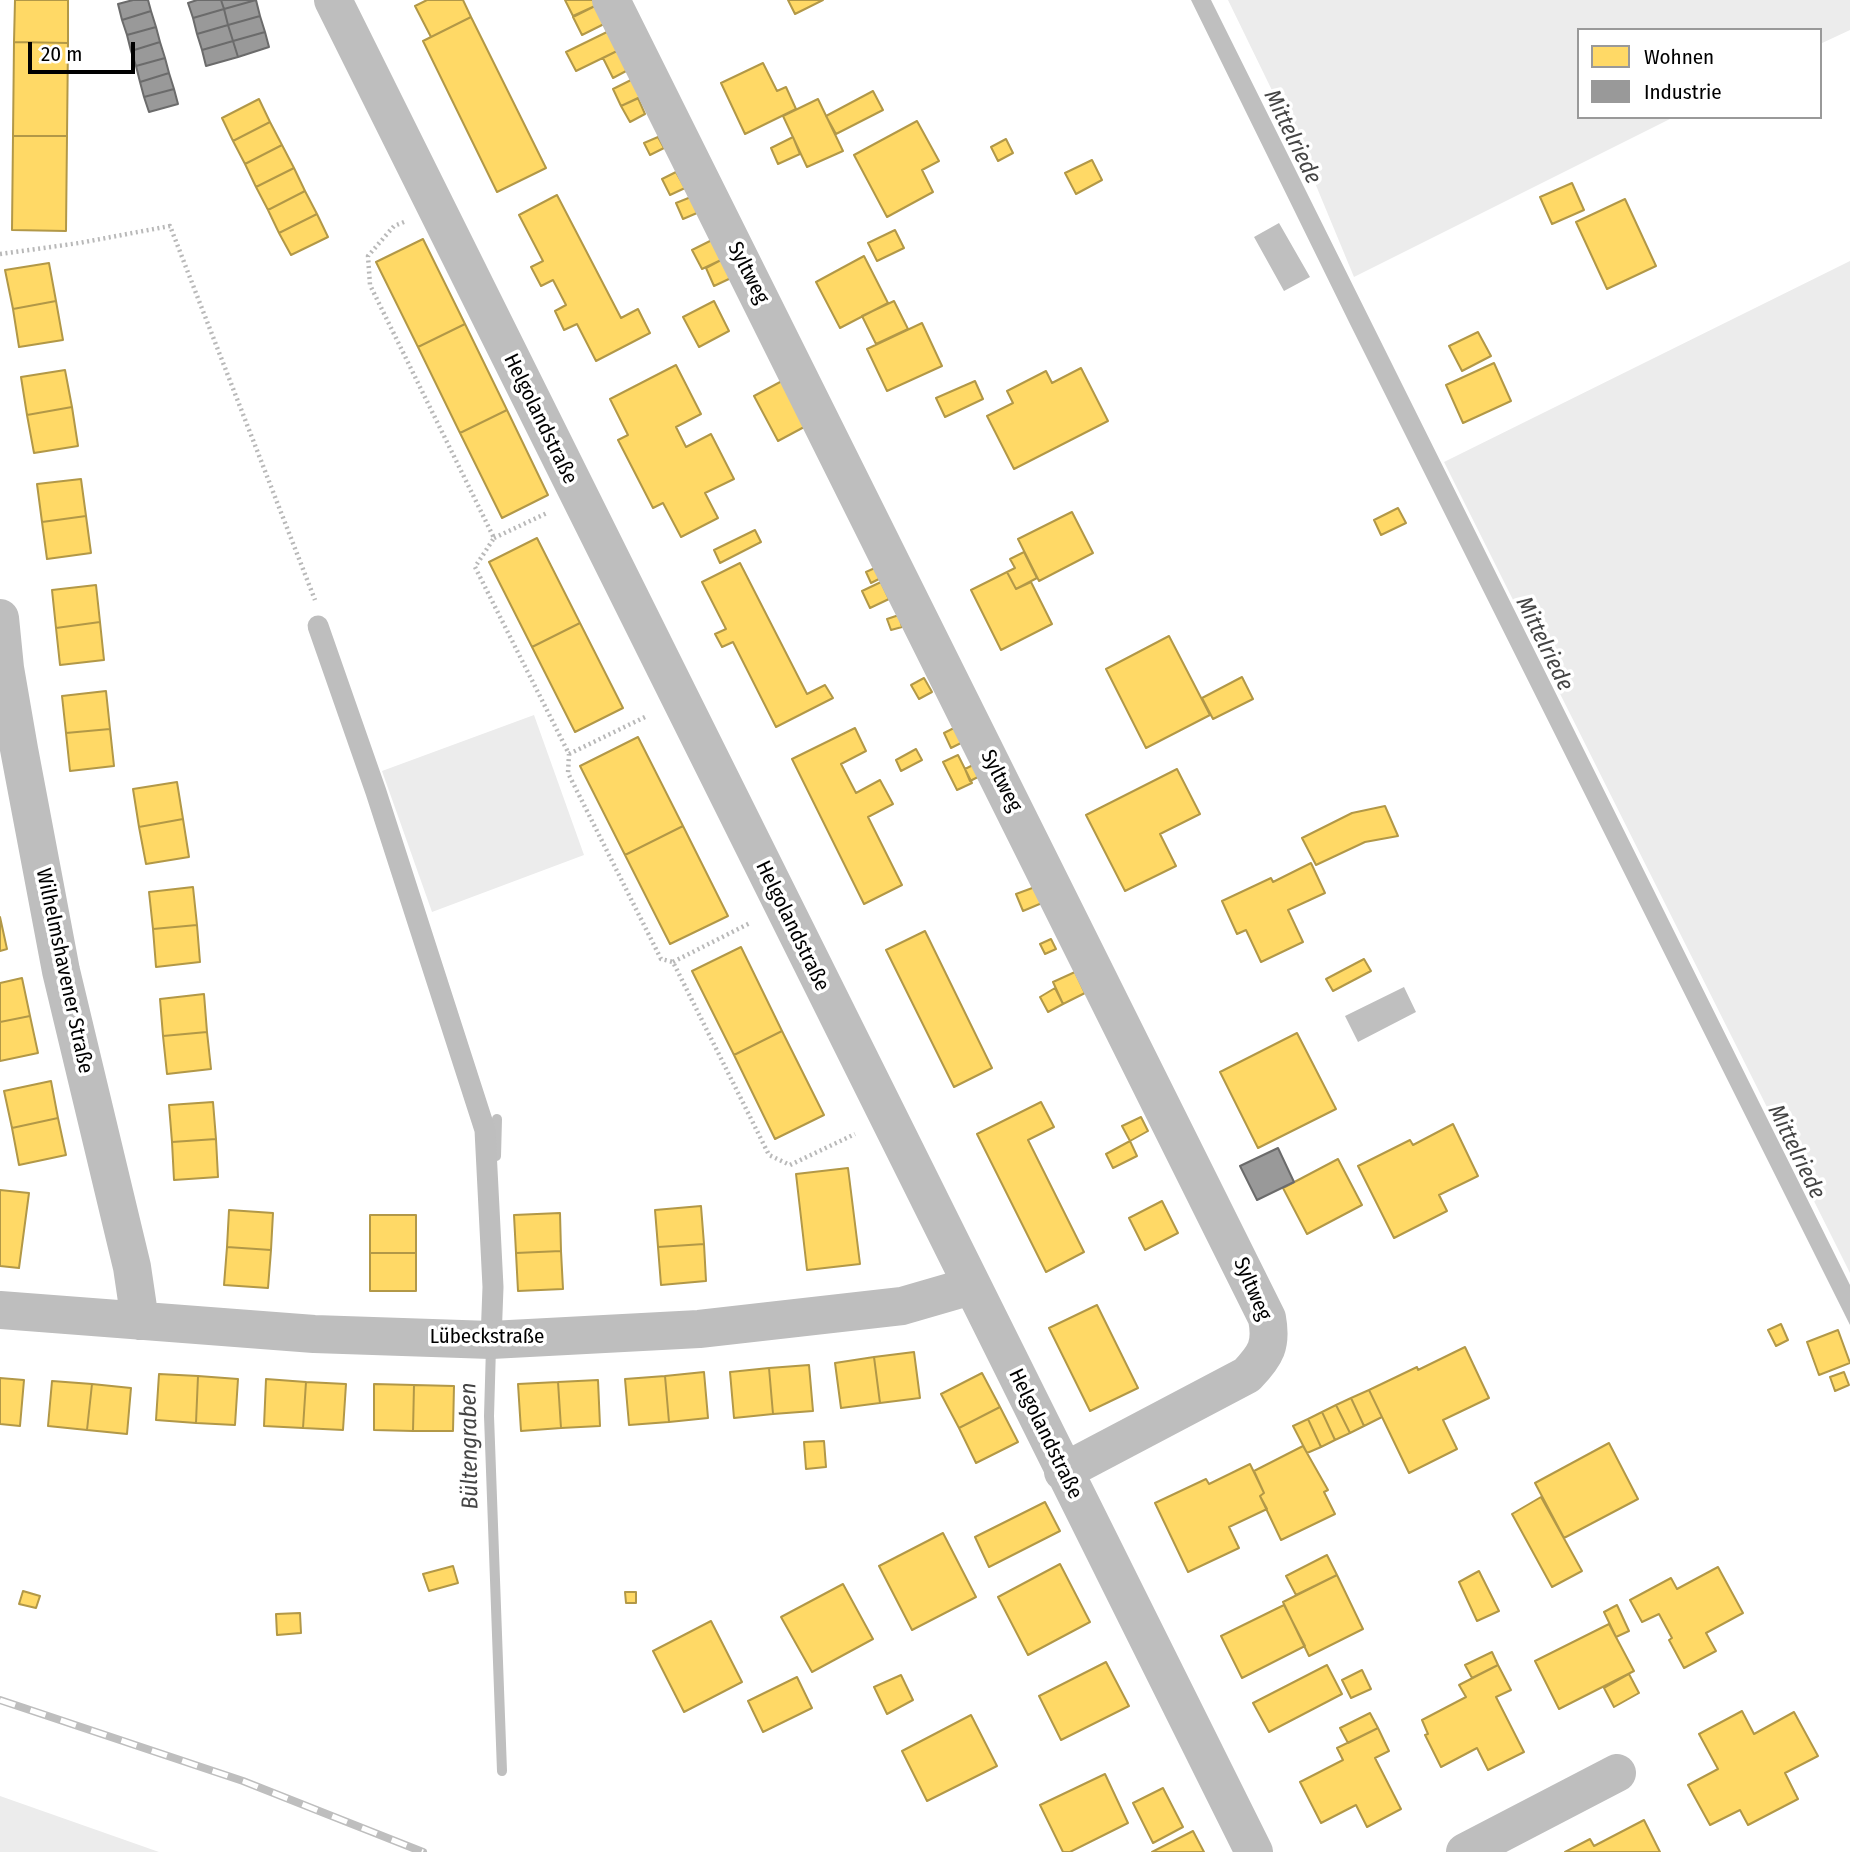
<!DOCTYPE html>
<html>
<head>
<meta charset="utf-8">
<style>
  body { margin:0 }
  #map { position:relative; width:1850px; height:1852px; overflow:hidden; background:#fff; font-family:"Fira Sans Condensed",sans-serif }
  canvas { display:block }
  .legend { position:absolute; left:1577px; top:28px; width:245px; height:91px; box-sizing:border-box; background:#fff; border:2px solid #999; margin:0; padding:9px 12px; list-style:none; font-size:21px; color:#000 }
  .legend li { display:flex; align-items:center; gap:14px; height:35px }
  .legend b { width:35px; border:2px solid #999 }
  .scale { position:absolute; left:28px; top:42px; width:107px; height:32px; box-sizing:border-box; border:4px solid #000; border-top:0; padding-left:9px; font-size:21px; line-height:24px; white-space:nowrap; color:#000; -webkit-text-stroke:5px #fff; paint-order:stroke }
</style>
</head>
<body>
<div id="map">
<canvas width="1850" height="1852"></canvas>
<ul class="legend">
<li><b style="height:19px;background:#ffd966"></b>Wohnen</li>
<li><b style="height:19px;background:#999"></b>Industrie</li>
</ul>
<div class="scale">20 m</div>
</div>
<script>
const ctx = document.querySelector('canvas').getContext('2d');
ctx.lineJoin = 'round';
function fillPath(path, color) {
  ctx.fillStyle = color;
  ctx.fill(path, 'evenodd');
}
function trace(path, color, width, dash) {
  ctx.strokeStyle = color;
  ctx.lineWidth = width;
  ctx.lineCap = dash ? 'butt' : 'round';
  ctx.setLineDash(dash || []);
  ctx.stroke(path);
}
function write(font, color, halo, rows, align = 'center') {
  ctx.font = font + ' "Fira Sans Condensed",sans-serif';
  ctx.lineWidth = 7;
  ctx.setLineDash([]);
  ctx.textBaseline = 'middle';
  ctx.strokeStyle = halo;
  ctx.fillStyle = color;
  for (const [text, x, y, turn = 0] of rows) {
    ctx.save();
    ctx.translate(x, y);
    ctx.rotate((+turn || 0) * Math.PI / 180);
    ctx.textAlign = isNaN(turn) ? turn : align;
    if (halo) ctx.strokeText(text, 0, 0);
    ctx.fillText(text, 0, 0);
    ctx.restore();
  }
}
fillPath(new Path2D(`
  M1228 0H1850V30L1820 44V30H1579V117H1674L1354 277 1303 154Z
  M1850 261V1273L1444 462Z
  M534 715 584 855 432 912 382 771Z
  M0 1796 159 1852H0Z`), '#ececec');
fillPath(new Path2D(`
  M1191 0H1211L1850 1285V1325L1349 322Z
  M1279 223 1310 277 1284 291 1254 237Z
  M1404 987 1416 1012 1358 1042 1345 1016Z`), '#bfbfbf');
const homes = new Path2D(`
  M15 0H68V43L14 42Z
  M427 0H463L471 17 431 37 415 6Z
  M565 0H594L597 5 573 16Z
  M788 0H823L795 14Z
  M597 5 606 23 582 35 573 17Z
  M471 17 546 168 497 192 423 41Z
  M609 31 619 50 576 71 566 52Z
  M14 42 68 43 67 136H13Z
  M619 50 628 70 613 78 603 58Z
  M763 63 777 91 786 87 796 109 745 134 721 83Z
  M633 79 641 97 621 106 613 89Z
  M873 91 883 110 836 134 826 116Z
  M638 98 645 114 630 122 621 106Z
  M259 99 270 122 233 141 222 118Z
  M818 99 843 151 807 167 783 116Z
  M917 121 939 161 922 170 933 192 887 217 854 155Z
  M270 122 282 145 245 164 233 141Z
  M13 136H67L66 231 12 230Z
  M658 137 664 148 650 155 644 143Z
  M793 137 800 154 778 164 771 148Z
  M1006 139 1013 153 998 161 991 147Z
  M282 145 294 168 256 187 245 164Z
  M1092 160 1102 180 1076 194 1065 173Z
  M294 168 305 191 268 210 256 187Z
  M676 172 685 188 670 195 662 179Z
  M1572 183 1584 210 1552 224 1540 197Z
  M305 191 317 214 279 233 268 210Z
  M557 195 621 318 638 309 650 333 596 361 577 324 564 330 555 311 566 305 553 280 541 286 531 267 543 261 519 215Z
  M691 197 697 213 683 219 676 203Z
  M1625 199 1656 266 1607 289 1576 222Z
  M317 214 328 237 291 255 279 233Z
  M895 230 904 248 877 261 868 243Z
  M423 239 465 324 418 347 376 262Z
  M712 240 721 260 702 269 692 250Z
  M864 256 888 303 840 328 816 282Z
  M721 260 731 278 714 286 706 268Z
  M49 263 56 301 13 309 5 270Z
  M56 301 63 340 19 347 13 309Z
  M714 301 729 331 699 347 683 317Z
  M894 301 908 329 876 344 862 316Z
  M922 323 942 366 887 391 867 349Z
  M465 324 507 410 460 433 418 347Z
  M1478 332 1491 356 1462 371 1449 346Z
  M1494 363 1511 401 1463 423 1446 385Z
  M676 365 701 414 676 427 686 447 711 434 734 479 705 493 718 518 681 537 663 503 653 508 618 440 628 435 610 399Z
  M1081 368 1108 421 1014 469 987 416 1013 403 1007 391 1046 371 1052 383Z
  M65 370 72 407 27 415 21 377Z
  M782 381 806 426 778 441 754 396Z
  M975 381 983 399 945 417 936 398Z
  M72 407 78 446 34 453 27 415Z
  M507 410 548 495 502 518 460 433Z
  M81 479 86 516 42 522 37 484Z
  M1398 508 1406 523 1381 535 1374 520Z
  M1072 512 1093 553 1039 581 1018 539Z
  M86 516 91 553 47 559 42 522Z
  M755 530 761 542 720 563 714 550Z
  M537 538 580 623 532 647 489 562Z
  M1024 552 1037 578 1016 589 1007 572 1015 568 1010 559Z
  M740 563 807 694 825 685 833 698 776 727 733 642 722 647 715 634 726 629 702 582Z
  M877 567 881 578 871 583 866 572Z
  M1007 572 1016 589 1031 582 1052 624 1001 650 971 590Z
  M881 582 889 599 870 608 862 591Z
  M96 585 100 622 56 628 52 590Z
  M899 615 902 627 891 630 887 619Z
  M100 622 104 660 60 665 56 628Z
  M580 623 623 708 575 732 532 647Z
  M1169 636 1210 715 1146 748 1106 669Z
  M1242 677 1253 699 1213 719 1202 698Z
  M924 678 932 692 919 699 911 685Z
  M106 691 110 729 66 733 62 696Z
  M956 727 963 742 951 748 944 733Z
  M855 728 866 751 841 764 856 793 880 780 893 804 868 817 902 885 864 904 792 759Z
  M110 729 114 766 70 771 66 733Z
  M638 737 683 826 625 855 580 766Z
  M916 749 922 760 901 771 896 760Z
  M958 755 972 783 957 790 943 762Z
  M975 764 980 776 970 781 965 769Z
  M1177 769 1200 814 1160 834 1176 866 1125 891 1086 815Z
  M177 782 183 819 139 827 133 789Z
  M1385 806 1398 836 1365 842 1316 865 1302 838 1352 813Z
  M183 819 189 857 146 864 139 827Z
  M683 826 728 916 670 944 625 855Z
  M1311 863 1325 893 1288 910 1303 942 1261 962 1246 930 1237 934 1222 901 1271 878 1273 882Z
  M193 887 197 925 153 929 149 892Z
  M1035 887 1042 903 1023 911 1016 894Z
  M0 917 7 949 0 951Z
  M197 925 200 962 156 967 153 929Z
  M925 931 992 1068 954 1087 886 950Z
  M1051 939 1056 949 1045 954 1040 944Z
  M741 947 782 1031 734 1055 692 971Z
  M1364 959 1371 971 1333 991 1326 979Z
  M1075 972 1085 993 1063 1004 1053 982Z
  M22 978 30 1016 0 1022V983Z
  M1055 988 1063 1004 1048 1012 1040 997Z
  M204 994 207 1032 163 1036 160 999Z
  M30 1016 38 1053 0 1061V1022Z
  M782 1031 824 1115 775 1139 734 1055Z
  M207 1032 211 1069 167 1074 163 1036Z
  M1297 1033 1336 1109 1258 1148 1220 1072Z
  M51 1081 58 1118 12 1128 4 1091Z
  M213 1102 216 1139 172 1142 169 1105Z
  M1041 1102 1054 1127 1028 1140 1084 1252 1046 1272 977 1134Z
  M1141 1117 1148 1131 1130 1141 1122 1126Z
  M58 1118 66 1155 19 1165 12 1128Z
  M1453 1124 1478 1176 1439 1195 1447 1211 1394 1238 1358 1166 1410 1140 1413 1145Z
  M216 1139 218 1177 174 1180 172 1142Z
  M1130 1141 1137 1156 1113 1168 1106 1154Z
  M1338 1159 1362 1205 1307 1234 1283 1188Z
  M848 1168 860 1264 807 1270 796 1174Z
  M0 1190 29 1193 19 1268 0 1266Z
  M1162 1201 1178 1233 1145 1250 1129 1218Z
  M701 1206 704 1244 658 1247 655 1210Z
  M229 1210 273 1213 271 1250 227 1247Z
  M560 1213 561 1251 516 1253 514 1215Z
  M370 1215H416V1253H370Z
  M704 1244 706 1281 661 1285 658 1247Z
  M227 1247 271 1250 268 1288 224 1285Z
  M561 1251 563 1289 518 1291 516 1253Z
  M370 1253H416V1291H370Z
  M1097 1305 1138 1388 1090 1411 1049 1328Z
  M1781 1324 1788 1340 1776 1346 1768 1330Z
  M1838 1330 1850 1363 1819 1375 1807 1342Z
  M1465 1347 1489 1398 1443 1420 1457 1449 1409 1473 1369 1390 1417 1367 1418 1370Z
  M914 1352 920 1398 880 1403 874 1357Z
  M874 1357 880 1403 841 1408 835 1363Z
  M809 1365 813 1411 773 1414 769 1368Z
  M769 1368 773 1414 734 1418 730 1372Z
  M704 1372 708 1418 669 1422 665 1376Z
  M1844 1372 1849 1385 1835 1391 1830 1377Z
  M982 1373 1000 1407 959 1428 941 1394Z
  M159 1374 198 1376 196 1423 156 1420Z
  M198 1376 238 1379 235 1425 196 1423Z
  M665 1376 669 1422 629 1425 625 1379Z
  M0 1378 24 1380 20 1426 0 1424Z
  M266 1379 306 1382 303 1428 264 1426Z
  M598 1380 600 1426 561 1428 558 1382Z
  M52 1381 92 1384 87 1430 48 1426Z
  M306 1382 346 1384 343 1430 303 1428Z
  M558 1382 561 1428 521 1431 518 1384Z
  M92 1384 131 1388 127 1434 87 1430Z
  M374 1384 414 1385 413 1431 374 1430Z
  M414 1385 454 1386 453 1431H413Z
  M1369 1390 1382 1417 1364 1426 1351 1398Z
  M1351 1398 1364 1426 1350 1433 1336 1405Z
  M1336 1405 1350 1433 1335 1440 1322 1412Z
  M1000 1407 1018 1442 976 1463 959 1428Z
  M1322 1412 1335 1440 1321 1447 1308 1419Z
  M1308 1419 1321 1447 1307 1453 1293 1426Z
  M824 1441 826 1467 806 1469 804 1442Z
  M1609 1443 1638 1499 1564 1538 1535 1483Z
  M1303 1446 1328 1490 1324 1492 1335 1514 1281 1540 1260 1496 1264 1493 1254 1471Z
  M1250 1464 1264 1493 1260 1496 1267 1509 1229 1527 1239 1548 1188 1572 1155 1503 1206 1479 1209 1484Z
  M1541 1497 1582 1571 1552 1587 1512 1514Z
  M1045 1502 1060 1531 989 1567 975 1537Z
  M943 1533 976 1597 912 1630 879 1566Z
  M1327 1555 1337 1575 1296 1595 1286 1576Z
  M1060 1564 1090 1622 1028 1655 998 1597Z
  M453 1566 458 1583 429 1591 423 1574Z
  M1718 1567 1743 1613 1706 1633 1716 1651 1684 1668 1669 1640 1672 1638 1659 1614 1642 1622 1630 1600 1671 1578 1677 1589Z
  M1479 1571 1499 1611 1477 1621 1459 1582Z
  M1337 1575 1363 1629 1309 1656 1283 1602Z
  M843 1584 873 1639 812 1672 781 1617Z
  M23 1591 40 1596 36 1608 19 1604Z
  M625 1592H636V1603H626Z
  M1284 1605 1305 1646 1242 1678 1221 1636Z
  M1617 1605 1629 1631 1616 1637 1604 1612Z
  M300 1613 301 1633 277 1635 276 1614Z
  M711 1621 742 1682 684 1712 653 1651Z
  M1609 1624 1634 1671 1559 1709 1535 1661Z
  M1492 1652 1498 1665 1472 1678 1465 1665Z
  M1106 1662 1129 1706 1061 1740 1039 1696Z
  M1327 1665 1342 1694 1269 1732 1253 1703Z
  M1498 1665 1511 1690 1496 1697 1524 1752 1488 1770 1477 1748 1441 1767 1425 1735 1428 1734 1422 1720 1466 1697 1459 1685Z
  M1362 1670 1371 1689 1351 1698 1342 1680Z
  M1629 1674 1639 1693 1614 1707 1604 1688Z
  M901 1675 913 1700 887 1714 874 1687Z
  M797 1677 812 1708 763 1732 748 1701Z
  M1742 1711 1754 1734 1794 1712 1818 1756 1785 1773 1798 1799 1748 1825 1740 1810 1710 1825 1688 1785 1718 1769 1699 1734Z
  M1370 1713 1378 1728 1348 1743 1340 1728Z
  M971 1715 997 1766 927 1801 902 1751Z
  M1378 1728 1389 1751 1375 1758 1401 1809 1367 1827 1356 1805 1321 1823 1300 1782 1343 1760 1337 1748Z
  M1105 1774 1128 1823 1070 1852H1063L1040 1805Z
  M1163 1788 1183 1827 1153 1843 1133 1803Z
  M1644 1820 1660 1852H1565L1590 1839 1594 1846Z
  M1193 1831 1204 1852H1152Z`);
fillPath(homes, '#ffd966');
trace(homes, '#b29847', 2);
const industry = new Path2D(`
  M133 0H148L151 11 122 20 118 4Z
  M197 0H221L224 9 193 18 188 3Z
  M221 0H256L224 9Z
  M256 0 260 16 228 25 224 9Z
  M224 9 228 25 197 34 193 18Z
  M151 11 156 27 127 35 122 20Z
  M260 16 265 32 233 41 228 25Z
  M228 25 233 41 202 50 197 34Z
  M156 27 160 42 131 51 127 35Z
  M265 32 269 47 238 57 233 41Z
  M233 41 238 57 206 66 202 50Z
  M160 42 165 58 136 66 131 51Z
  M165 58 169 73 140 82 136 66Z
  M169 73 174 89 144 97 140 82Z
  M174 89 178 104 149 112 144 97Z
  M1278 1148 1294 1182 1257 1200 1240 1166Z`);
fillPath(industry, '#999');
trace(industry, '#6b6b6b', 2);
trace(new Path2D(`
  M496 1156 497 1119
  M491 1347 489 1416 502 1771`), '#bfbfbf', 10);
trace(new Path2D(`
  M404 222 394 226 368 256 370 285 494 538 475 567 569 754 568 773 661 959 673 962 769 1155 790 1165 855 1134
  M0 254 79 243 170 226 315 600
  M494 538 547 513
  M569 754 647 716
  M673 962 750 923`), '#b9b9b9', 4.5, [2, 3.5]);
trace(new Path2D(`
  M318 626 376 792 485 1130 493 1287 491 1340`), '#bebebe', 21);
trace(new Path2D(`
  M333 0 1254 1852
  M611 0 1267 1318C1272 1345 1266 1355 1247 1375L1063 1472
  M0 618 5 668 19 749 61 971 132 1267 140 1321
  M0 1310 314 1334 491 1340 699 1329 902 1306 971 1286
  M1465 1852 1617 1773`), '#bebebe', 38);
const rail = new Path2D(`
  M0 1700 243 1781 423 1852`);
trace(rail, '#bebebe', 8);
trace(rail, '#fff', 5, [16]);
write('21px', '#000', '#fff', [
  ["Syltweg",748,273,63],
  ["Helgolandstraße",540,419,64],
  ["Syltweg",1001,781,63],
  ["Helgolandstraße",792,926,64],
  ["Wilhelmshavener Straße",64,971,78],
  ["Syltweg",1252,1289,67],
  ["Lübeckstraße",487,1337],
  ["Helgolandstraße",1045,1434,64]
]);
write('italic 23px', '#444', '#fff', [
  ["Mittelriede",1292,137,64],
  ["Mittelriede",1544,644,64],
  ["Mittelriede",1796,1152,64],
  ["Bültengraben",470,1446,-91]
]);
</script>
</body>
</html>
